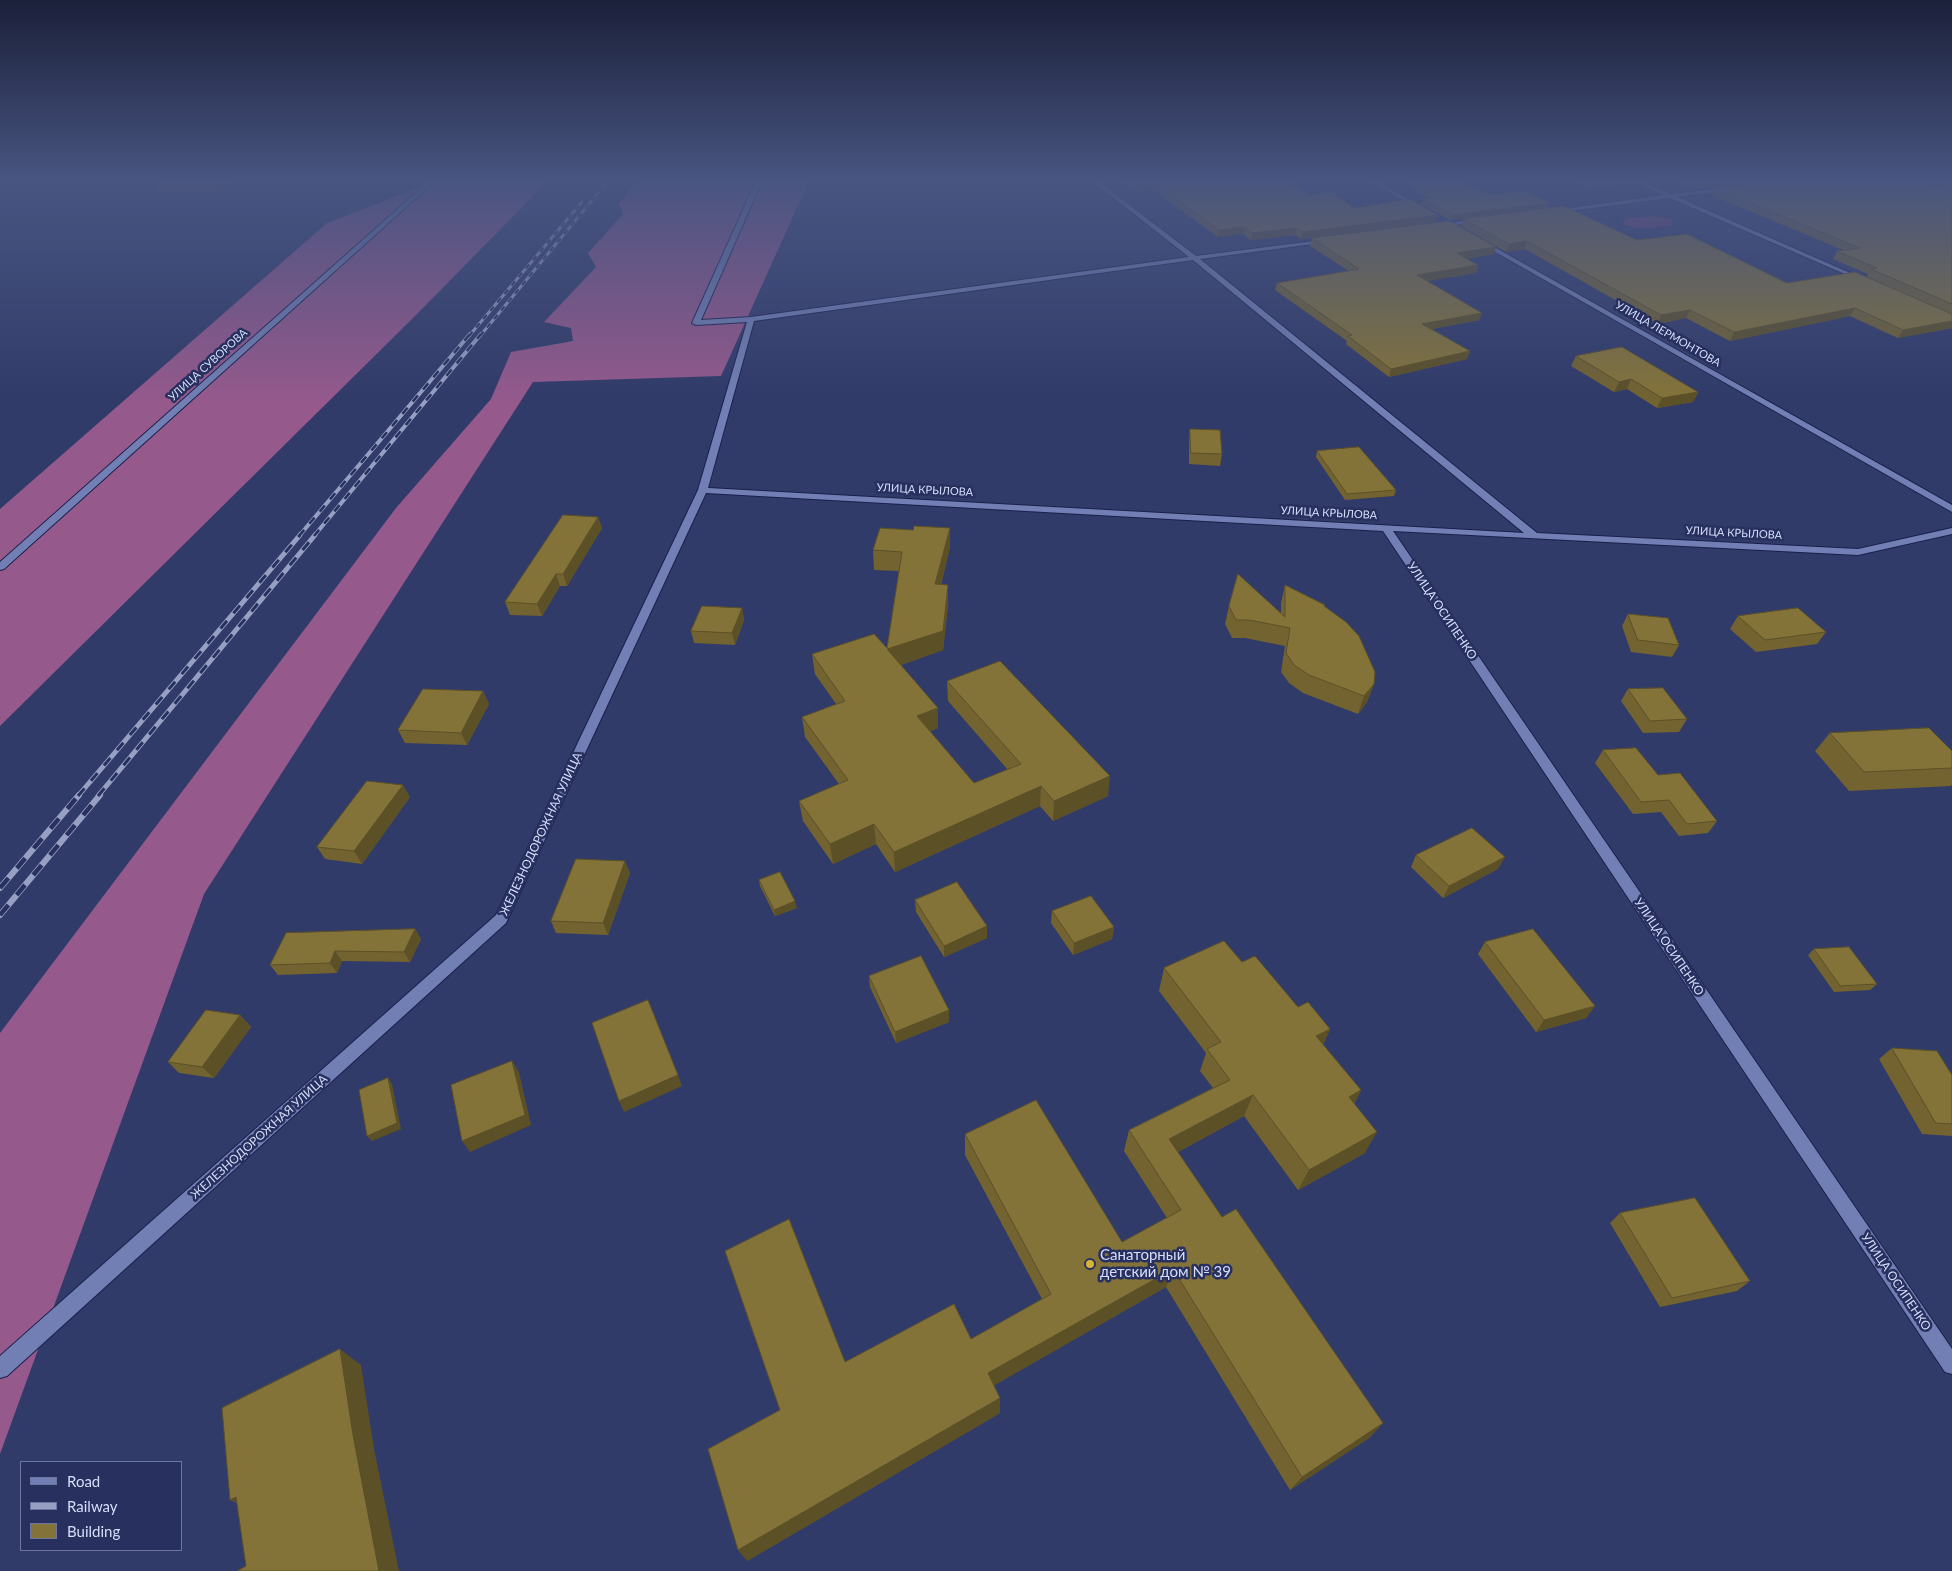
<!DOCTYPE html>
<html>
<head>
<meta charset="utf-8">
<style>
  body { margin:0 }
  #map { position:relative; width:1952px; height:1571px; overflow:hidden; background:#313b69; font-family:Lato,sans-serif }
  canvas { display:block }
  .legend { position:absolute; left:20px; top:1461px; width:162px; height:90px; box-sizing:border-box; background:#27305e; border:1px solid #6d769d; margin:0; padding:6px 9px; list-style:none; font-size:15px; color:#d6defb }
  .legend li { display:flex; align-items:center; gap:10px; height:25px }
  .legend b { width:25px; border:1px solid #6d769d }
</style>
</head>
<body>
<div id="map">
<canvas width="1952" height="1571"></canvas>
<ul class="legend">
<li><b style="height:6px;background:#727fb4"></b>Road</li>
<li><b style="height:6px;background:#97a0c3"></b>Railway</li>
<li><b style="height:14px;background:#847338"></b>Building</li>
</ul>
</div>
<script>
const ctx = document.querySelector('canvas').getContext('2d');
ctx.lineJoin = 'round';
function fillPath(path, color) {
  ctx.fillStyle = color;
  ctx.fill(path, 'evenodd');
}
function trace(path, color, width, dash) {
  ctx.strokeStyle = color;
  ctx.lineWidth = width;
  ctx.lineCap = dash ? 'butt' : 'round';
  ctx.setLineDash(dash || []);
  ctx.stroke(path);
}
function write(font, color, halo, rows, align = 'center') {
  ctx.font = font + ' Lato,sans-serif';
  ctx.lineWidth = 5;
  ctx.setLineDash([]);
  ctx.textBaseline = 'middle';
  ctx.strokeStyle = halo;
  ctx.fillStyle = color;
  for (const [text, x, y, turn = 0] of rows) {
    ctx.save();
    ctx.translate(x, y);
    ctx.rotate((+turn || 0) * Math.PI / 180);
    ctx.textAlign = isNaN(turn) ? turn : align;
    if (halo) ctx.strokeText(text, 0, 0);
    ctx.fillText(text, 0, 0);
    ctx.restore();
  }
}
fillPath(new Path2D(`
  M1652 216 1673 220 1672 225C1655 227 1638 231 1622 224L1626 219Z`), '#784170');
fillPath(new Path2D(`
  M429 181H548L413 318 0 726V509L327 223 423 186Z
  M637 181H809L721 376 533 382 204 894 0 1454V1033L396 508 491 399 511 352 573 341 571 328 544 322 596 267 588 253 623 214 619 204Z`), '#95598c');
const minor = new Path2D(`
  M429 181H435L4 569 0 570V562Z
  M756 181H762L701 320 751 317 1189 257 1092 181H1098L1196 256 1330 239 1328 242 1200 259 1537 533 1858 549 1952 528V534L1858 555 1393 531 1952 1349V1374L1945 1372 1383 531 706 493 506 923 7 1376 0 1378V1356L496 915 698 490 747 322 696 325 692 323ZM1193 260 1524 533 708 488 754 321Z
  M1369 181H1376L1424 208 1419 209Z
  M1634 181H1641L1671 194 1731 187 1729 190 1677 197 1866 280 1861 281 1670 198 1553 213 1550 211 1663 195Z
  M1479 218 1481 221 1439 228 1436 226Z
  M1480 239 1952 505V512L1478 242Z`);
trace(minor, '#19204c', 2);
fillPath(minor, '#727fb4');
const railFar3 = new Path2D(`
  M469 336 582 202
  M480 336 608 181`);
const railFar2 = new Path2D(`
  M299 536 470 334
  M314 536 481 334`);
const railFar1 = new Path2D(`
  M78 796 300 535
  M98 796 315 535`);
const rail = new Path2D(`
  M0 888 79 795
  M0 915 100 795`);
trace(railFar3, '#97a0c3', 3);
trace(railFar2, '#97a0c3', 4);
trace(railFar1, '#97a0c3', 5);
trace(rail, '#97a0c3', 6);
trace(railFar3, '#27305e', 2, [5.5]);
trace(railFar2, '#27305e', 2.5, [8]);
trace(railFar1, '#27305e', 3, [10]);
trace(rail, '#27305e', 4.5, [13]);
fillPath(new Path2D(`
  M232 181 217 191H159L157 186Z
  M1119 181H1289L1310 195 1354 208 1436 222 1301 239 1295 235 1251 240 1243 234 1218 237 1152 189 1133 191Z
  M1403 181H1462L1492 195 1550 203 1549 208 1450 220 1421 204 1422 199 1427 198Z
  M1570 181H1638L1636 184 1590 189Z
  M1641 181H1667L1650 183Z
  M1675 181H1952V328L1898 338 1850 316 1730 341 1686 318 1658 324 1525 249 1506 252 1461 226 1463 219 1637 240 1787 283 1867 277 1868 274 1833 259 1837 251 1843 250 1711 195 1714 188 1698 189Z
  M1312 238 1494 254 1466 259 1478 265 1476 273 1426 281 1479 320 1432 329 1470 351 1467 359 1389 377 1346 344 1347 341 1275 290 1277 283 1349 271 1310 246Z
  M1576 356 1698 392 1693 402 1657 408 1627 389 1614 392 1571 366Z
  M1190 429 1222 454 1220 466 1189 464V440Z
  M1317 451 1396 490 1394 496 1345 500 1316 457Z
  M598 517 602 528 567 586H560L542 616 510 615 505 602Z
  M950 547 941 585H948V604L943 650 901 665 938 728 930 731 974 783 1008 770 948 701 947 681 1108 796 1053 821 1040 806 895 872 876 844 833 864 803 821 799 801 839 784 805 737 802 717 836 704 815 674 812 654 887 648 899 571 874 570 873 550Z
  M1285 585 1324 607 1374 684 1367 702 1358 714 1303 693 1289 683 1281 672 1285 646 1245 638H1232L1225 624 1229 606 1281 613V603Z
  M742 608 744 620 735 645 694 643 691 631Z
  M1628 614 1679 645 1672 657 1631 652 1622 626Z
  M1738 616 1826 632 1817 644 1756 652 1730 629Z
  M1628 689 1687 719 1679 732 1643 733 1621 701Z
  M483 691 489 704 467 745 405 743 398 730Z
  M1830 733 1952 751V784L1951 786 1849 791 1815 751Z
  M1603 750 1658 775 1717 821 1708 833 1679 836 1661 812 1633 814 1595 763Z
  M410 797 362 864 325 859 317 847Z
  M1416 855 1498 869 1443 898 1411 867Z
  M630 873 608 935 556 933 551 921Z
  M759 880 797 908 775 916 760 886Z
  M915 900 987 938 944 957 916 912Z
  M1052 911 1114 927 1112 939 1073 955 1051 923Z
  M415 929 421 939 410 962 342 961 337 973 278 975 270 965Z
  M1485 942 1595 1006 1586 1018 1536 1032 1478 954Z
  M1814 949 1877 984 1870 990 1834 992 1808 955Z
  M1242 962 1298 1007 1330 1029 1323 1045 1361 1090 1354 1104 1365 1153 1298 1190 1244 1116 1178 1152 1222 1217 1383 1423 1369 1438 1290 1490 1166 1287 994 1385 1000 1413 747 1561 845 1362 971 1339 1042 1299 965 1155V1134L1122 1242 1167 1218 1124 1151 1129 1130 1213 1088 1200 1071 1206 1053 1159 991 1164 968Z
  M869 976 949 1010V1022L896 1043 870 987Z
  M240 1015 251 1027 214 1078 179 1073 168 1062Z
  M1892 1048 1952 1075V1136L1922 1134 1879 1059Z
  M1620 1213 1750 1281 1737 1291 1660 1307 1610 1223Z`), '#726330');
fillPath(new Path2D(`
  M223 181H232L217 191 214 186Z
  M1607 181H1638L1636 184 1590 189 1593 182Z
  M1651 181H1667L1650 183Z
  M1716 181H1782L1698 189 1702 182Z
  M1152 182V189L1133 191 1134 185Z
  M1550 203 1549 208 1450 220 1452 215Z
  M1438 215 1436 222 1301 239 1302 232Z
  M1245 227 1243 234 1218 237 1219 230Z
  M1296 228 1295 235 1251 240 1252 233Z
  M1527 241 1525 249 1506 252 1509 244Z
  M1496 247 1494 254 1455 261 1457 253Z
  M1478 265 1476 273 1415 283 1417 275Z
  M1855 308 1850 316 1730 341 1734 332Z
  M1690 310 1686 318 1658 324 1661 315Z
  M1482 313 1479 320 1420 331 1422 324Z
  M1952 321V328L1898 338 1903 330Z
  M1470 351 1467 359 1389 377 1391 369Z
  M1631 379 1627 389 1614 392 1619 382Z
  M1698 392 1693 402 1657 408 1662 398Z
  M598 517 602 528 567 586 563 574Z
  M950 528V547L936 604 935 584Z
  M556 574 560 586 542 616 537 604Z
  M948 585V604L943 650 889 669 887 649Z
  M742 608 744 620 735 645 732 633Z
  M1374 684 1367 702 1358 714 1364 696Z
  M483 691 489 704 467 745 461 733Z
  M938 708V728L918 735 917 716Z
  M1110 776 1108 796 1053 821 1054 801Z
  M403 785 410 797 362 864 354 851Z
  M1041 786 1040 806 895 872 894 852Z
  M874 824 876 844 833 864 830 844Z
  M1505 857 1498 869 1443 898 1449 886Z
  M625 861 630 873 608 935 603 923Z
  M795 901 797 908 775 916 774 910Z
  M987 926V938L944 957V946Z
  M1114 927 1112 939 1073 955 1074 943Z
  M415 929 421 939 410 962 404 952Z
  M335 951 342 961 337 973 330 963Z
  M1595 1006 1586 1018 1536 1032 1544 1020Z
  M949 1010V1022L896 1043 895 1032Z
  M240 1015 251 1027 214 1078 202 1067Z
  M1330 1029 1320 1051 1316 1036Z
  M512 1061 519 1072 531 1125 470 1152 462 1141Z
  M678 1075 682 1086 624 1112 619 1101Z
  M388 1078 392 1084 401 1129 372 1141 367 1136Z
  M1361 1090 1350 1112 1349 1097Z
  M1253 1095 1244 1116 1163 1160 1169 1139Z
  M1377 1132 1365 1153 1298 1190 1309 1170Z
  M1173 1269 1166 1287 988 1389V1373Z
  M340 1349 361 1365 374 1449 399 1571H379L353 1435Z
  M1000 1398V1413L747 1561 738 1550Z
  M1383 1423 1369 1438 1290 1490 1302 1477Z
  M236 1497 257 1512 230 1500Z`), '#5c5027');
const building = new Path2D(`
  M162 181H223L214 186H157Z
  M1128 181H1289L1310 195 1332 192 1354 208 1410 199 1438 215 1302 232 1296 228 1252 233 1245 227 1219 230 1152 182 1134 185Z
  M1410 181H1462L1492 195 1523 190 1550 203 1452 215 1422 199 1434 197Z
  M1589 181H1607L1593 182Z
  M1698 181H1716L1702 182Z
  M1769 181H1921L1952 191V304L1871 269 1877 268 1837 251 1860 248 1714 188Z
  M1941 181H1952V184Z
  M1564 206 1637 240 1687 234 1787 283 1855 272 1952 314V321L1903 330 1855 308 1734 332 1690 310 1661 315 1527 241 1509 244 1463 219Z
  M1450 221 1496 247 1457 253 1478 265 1417 275 1482 313 1422 324 1470 351 1391 369 1348 336 1352 335 1277 283 1359 269 1312 238Z
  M1622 347 1698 392 1662 398 1631 379 1619 382 1576 356Z
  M1190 429 1220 430 1222 454 1191 453Z
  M1359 447 1396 490 1347 494 1317 451Z
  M563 515 598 517 563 574H556L537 604 505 602Z
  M914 526 950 528 935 584 948 585 943 631 887 649 938 708 917 716 974 783 1021 764 947 681 1000 661 1110 776 1054 801 1041 786 894 852 874 824 830 844 799 801 848 780 802 717 845 701 812 654 874 634 887 648 902 552 873 550 880 528 913 530Z
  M1238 574 1285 617V585L1325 605 1324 606 1346 622 1359 636 1375 672 1374 684 1364 696 1309 675 1294 665 1286 653 1290 628 1249 620H1236L1229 606Z
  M702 606 742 608 732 633 691 631Z
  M1798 608 1826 632 1765 640 1738 616Z
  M1628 614 1668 618 1679 645 1638 640Z
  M1663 688 1687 719 1650 721 1628 689Z
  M423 689 483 691 461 733 398 730Z
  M1929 728 1952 751V768L1864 772 1830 733Z
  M1636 748 1658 775 1680 773 1717 821 1687 824 1669 800 1641 802 1603 750Z
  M367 781 403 785 354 851 317 847Z
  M1472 828 1505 857 1449 886 1416 855Z
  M576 859 625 861 603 923 551 921Z
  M780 872 795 901 774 910 759 880Z
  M957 882 987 926 944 946 915 900Z
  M1091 896 1114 927 1074 943 1052 911Z
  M415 929 404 952 335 951 330 963 270 965 286 933Z
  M1533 929 1595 1006 1544 1020 1485 942Z
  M1224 941 1242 962 1255 956 1298 1007 1308 1002 1330 1029 1316 1036 1361 1090 1349 1097 1377 1132 1309 1170 1253 1095 1169 1139 1222 1217 1236 1209 1383 1423 1302 1477 1173 1269 988 1373 1000 1398 738 1550 708 1449 780 1410 725 1251 789 1219 845 1362 954 1304 971 1339 1051 1294 965 1134 1036 1100 1122 1242 1181 1210 1129 1130 1230 1080 1207 1049 1221 1042 1164 968Z
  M1849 947 1877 984 1840 986 1814 949Z
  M921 956 949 1010 895 1032 869 976Z
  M648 1000 678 1075 619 1101 592 1023Z
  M206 1010 240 1015 202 1067 168 1062Z
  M1892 1048 1937 1051 1952 1075V1124L1936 1123Z
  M512 1061 525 1115 462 1141 451 1085Z
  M388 1078 397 1123 367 1136 359 1090Z
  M1695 1198 1750 1281 1672 1298 1620 1213Z
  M340 1349 353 1435 379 1571H237L246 1566 236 1497 230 1500 222 1408Z`);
fillPath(building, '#847338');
trace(building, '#5c5027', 1);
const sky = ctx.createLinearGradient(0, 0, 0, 401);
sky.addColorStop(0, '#1b203a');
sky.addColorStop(0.45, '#485581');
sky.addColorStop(1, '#48558100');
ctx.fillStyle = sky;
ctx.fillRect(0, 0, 1952, 401);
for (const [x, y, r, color] of [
  [1090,1264,5,"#d7b434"]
]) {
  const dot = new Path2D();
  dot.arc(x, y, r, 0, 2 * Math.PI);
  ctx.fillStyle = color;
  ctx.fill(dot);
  trace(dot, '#27305e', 2);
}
write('11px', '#d6defb', '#27305e', [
  ["УЛИЦА ЛЕРМОНТОВА",1668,334,30],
  ["УЛИЦА СУВОРОВА",208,365,-42],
  ["УЛИЦА КРЫЛОВА",925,490,3],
  ["УЛИЦА КРЫЛОВА",1329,513,3],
  ["УЛИЦА КРЫЛОВА",1734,533,3]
]);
write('12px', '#d6defb', '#27305e', [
  ["УЛИЦА ОСИПЕНКО",1442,611,56],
  ["ЖЕЛЕЗНОДОРОЖНАЯ УЛИЦА",541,834,-65],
  ["УЛИЦА ОСИПЕНКО",1669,947,56],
  ["ЖЕЛЕЗНОДОРОЖНАЯ УЛИЦА",259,1137,-42],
  ["УЛИЦА ОСИПЕНКО",1896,1282,56]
]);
write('15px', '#d6defb', '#27305e', [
  ["Санаторный",1100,1255],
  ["детский дом № 39",1100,1272]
], 'left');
</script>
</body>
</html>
